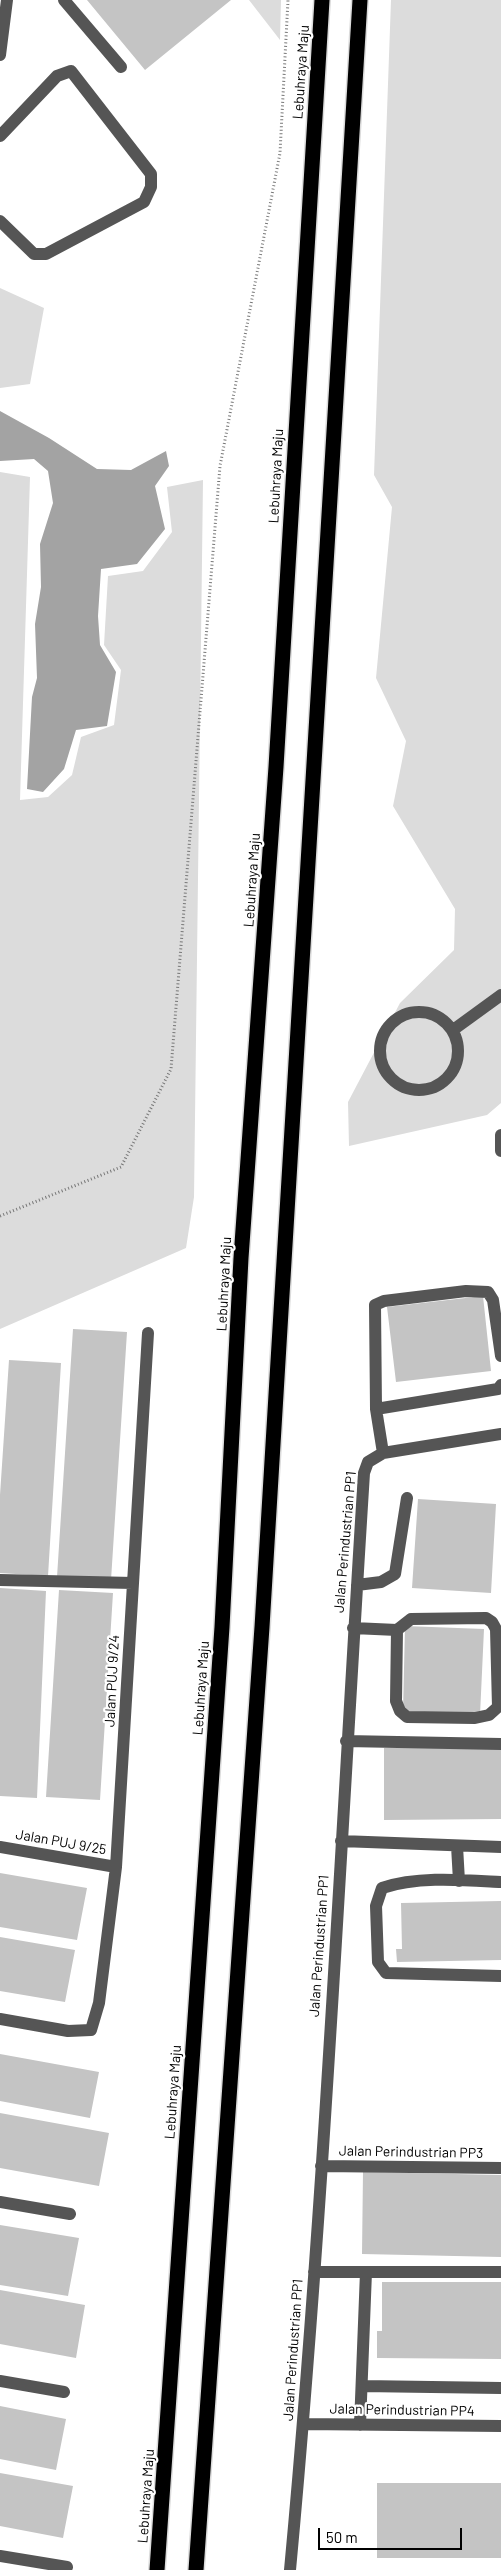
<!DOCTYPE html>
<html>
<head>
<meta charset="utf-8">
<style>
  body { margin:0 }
  #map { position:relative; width:501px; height:2570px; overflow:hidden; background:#fff; font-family:Barlow,sans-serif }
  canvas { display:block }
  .scale { position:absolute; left:318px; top:2528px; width:144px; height:22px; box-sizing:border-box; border:2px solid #000; border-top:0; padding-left:6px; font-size:15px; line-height:18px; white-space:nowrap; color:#000; -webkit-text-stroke:4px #fff; paint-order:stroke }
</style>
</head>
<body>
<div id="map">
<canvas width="501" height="2570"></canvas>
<div class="scale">50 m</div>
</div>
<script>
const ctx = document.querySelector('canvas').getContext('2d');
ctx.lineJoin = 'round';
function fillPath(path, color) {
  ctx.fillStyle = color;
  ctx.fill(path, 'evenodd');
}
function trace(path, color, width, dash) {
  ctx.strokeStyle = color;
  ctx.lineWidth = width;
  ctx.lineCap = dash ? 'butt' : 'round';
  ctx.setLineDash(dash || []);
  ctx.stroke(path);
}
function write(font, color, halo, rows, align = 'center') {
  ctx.font = font + ' Barlow,sans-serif';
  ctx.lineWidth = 4.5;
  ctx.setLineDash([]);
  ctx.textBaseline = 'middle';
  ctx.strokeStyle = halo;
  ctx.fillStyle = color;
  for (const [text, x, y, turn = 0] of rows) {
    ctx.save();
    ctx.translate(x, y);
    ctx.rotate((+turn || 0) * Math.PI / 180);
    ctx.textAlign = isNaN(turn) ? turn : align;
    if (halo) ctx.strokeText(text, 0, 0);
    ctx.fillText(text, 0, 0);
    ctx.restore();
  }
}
fillPath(new Path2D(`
  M249 0H281L280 40Z
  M391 0H501V1103L487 1115 349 1146 348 1102 400 1003 454 950 455 909 393 806 406 741 376 678 392 507 374 475Z
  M0 288 44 308 30 384 0 388Z
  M0 472 30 477 20 800 48 797 72 775 81 737 114 725 121 670 104 645 108 576 143 571 172 532 167 487 203 480 194 1197 186 1248 0 1329Z`), '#dcdcdc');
fillPath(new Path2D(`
  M0 411 49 438 97 469 131 470 166 451 169 466 155 486 165 529 137 564 101 569 98 616 100 645 116 672 107 726 76 730 64 769 43 792 27 789 32 697 37 678 35 624 41 587 40 544 53 503 48 471 34 459 0 461Z`), '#a3a3a3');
fillPath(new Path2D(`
  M87 0H231L145 70Z
  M483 1296 491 1371 396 1382 387 1307Z
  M73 1329 127 1332 111 1580 57 1577Z
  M9 1360 61 1363 48 1576 0 1573V1495Z
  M418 1499 496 1504 491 1593 412 1588Z
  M0 1588 46 1591 37 1798 0 1796Z
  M59 1590 113 1593 100 1800 46 1797Z
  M405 1626 484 1629 480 1715 403 1712Z
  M384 1748H501V1819L384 1820Z
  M0 1873 87 1888 77 1940 0 1927Z
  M501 1901V1960L397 1962 396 1949H402L401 1903Z
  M0 1937 75 1950 65 2002 0 1991Z
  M0 2054 99 2072 90 2118 0 2101Z
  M0 2113 109 2133 99 2186 0 2168Z
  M363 2172 501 2175V2257L362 2254Z
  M0 2225 79 2238 68 2296 0 2285Z
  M382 2282H501V2359L377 2358V2331H382Z
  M0 2290 85 2305 76 2358 0 2344Z
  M0 2406 66 2419 56 2470 0 2459Z
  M0 2473 73 2486 63 2538 0 2526Z
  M377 2483H501V2558H377Z`), '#c4c4c4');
const highway = new Path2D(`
  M157 2570 222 1627 241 1258 276 767 322 0
  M196 2570 262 1627 360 0`);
trace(highway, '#dbdbdb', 18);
trace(new Path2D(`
  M0 1216 121 1167 171 1069 220 466 280 153 288 0`), '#777', 3, [1, 2.5]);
trace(new Path2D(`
  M64 0 121 67
  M0 55 7 0
  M0 136 57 76 71 71 151 174V187L144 202 46 254H34L0 221
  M380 1051a39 39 0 1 1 78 0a39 39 0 1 1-78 0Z
  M453 1030 501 995
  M501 1135V1151
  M376 1409 498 1389 501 1385
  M383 1453 376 1409 375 1305 384 1301 466 1291 488 1292 493 1300 501 1356
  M0 1580 133 1583
  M357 1585 381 1582 395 1574 407 1498
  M353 1628 397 1630 411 1619 486 1618 492 1622 496 1629 498 1707 489 1715 475 1718 407 1717 400 1711 396 1701 397 1630
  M346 1741 501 1744
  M341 1841 501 1847
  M457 1846 459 1881
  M0 1847 116 1867
  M501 1882C463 1880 418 1876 382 1888L376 1906 378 1962 386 1973 501 1976
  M0 2019 68 2031 91 2030 99 2003 116 1867 148 1333
  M321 2166 501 2168
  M0 2202 70 2214
  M314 2272H501
  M0 2381 64 2392
  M362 2386 501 2388
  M303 2424 501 2426
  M360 2425 366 2272
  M0 2556 67 2567
  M290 2570C324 2205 341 1838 364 1473L368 1462 383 1453 501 1434`), '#555', 12);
trace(highway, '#000', 15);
write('14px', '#000', '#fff', [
  ["Lebuhraya Maju",301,72,-86],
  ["Lebuhraya Maju",276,476,-87],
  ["Lebuhraya Maju",252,880,-86],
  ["Lebuhraya Maju",224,1284,-87],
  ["Jalan Perindustrian PP1",345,1542,-85],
  ["Jalan PUJ 9/24",112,1681,-87],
  ["Lebuhraya Maju",201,1688,-86],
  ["Jalan PUJ 9/25",61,1842,10],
  ["Jalan Perindustrian PP1",319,1946,-86],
  ["Lebuhraya Maju",173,2092,-86],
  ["Jalan Perindustrian PP3",411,2152,1],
  ["Jalan Perindustrian PP1",293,2350,-86],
  ["Jalan Perindustrian PP4",402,2410,1],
  ["Lebuhraya Maju",146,2496,-86]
]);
</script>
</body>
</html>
